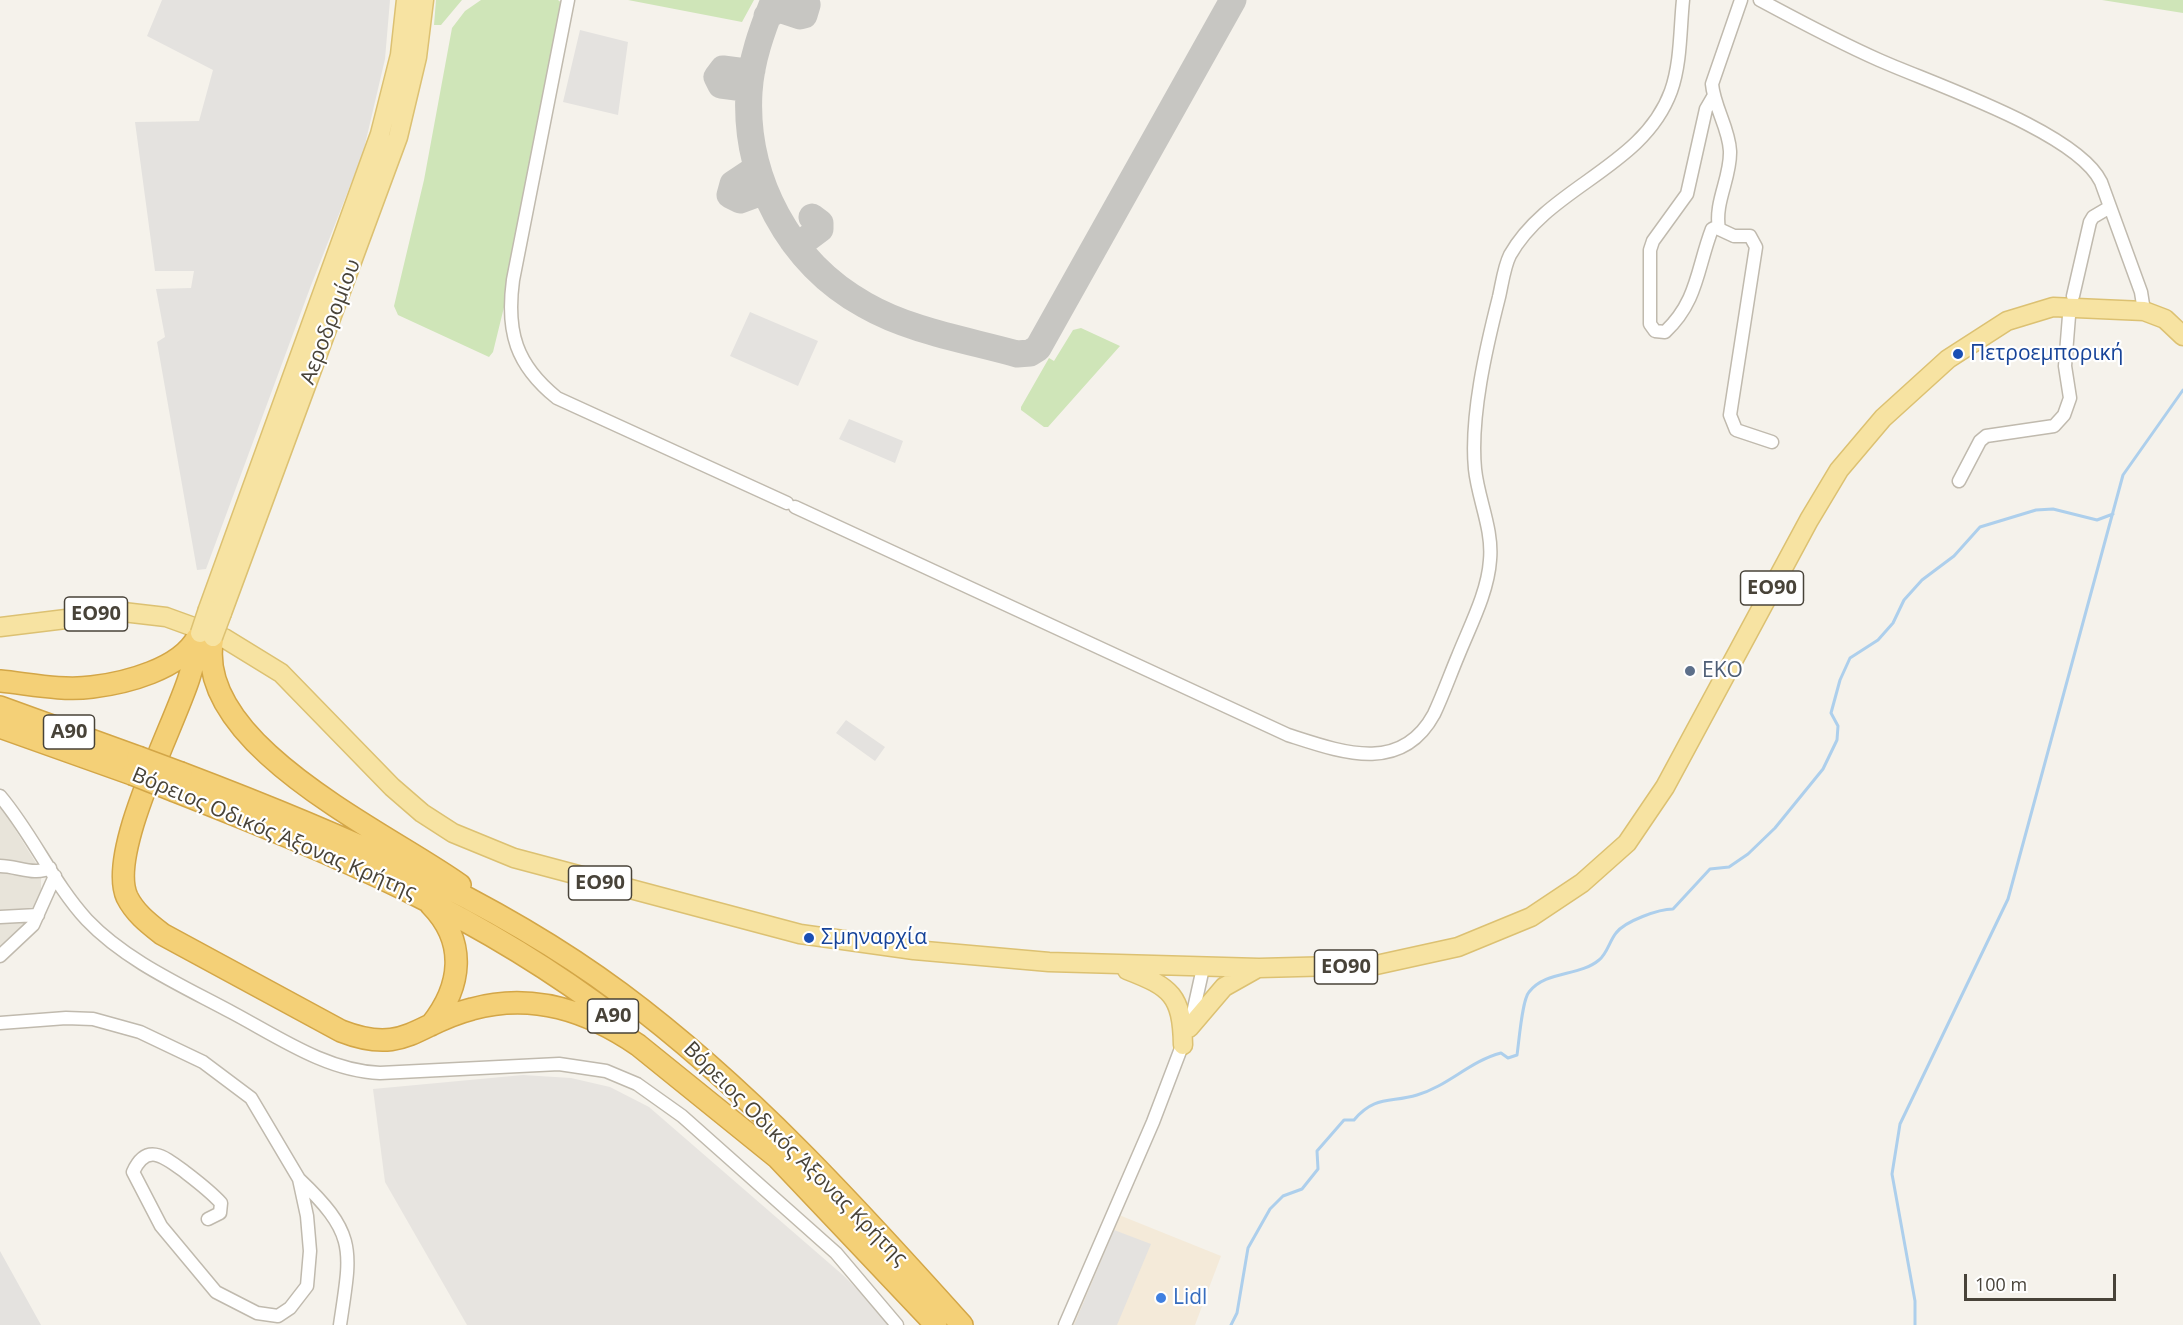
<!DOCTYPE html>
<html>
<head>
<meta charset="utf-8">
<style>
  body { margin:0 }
  #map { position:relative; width:2183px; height:1325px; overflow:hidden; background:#f5f2eb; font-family:"Open Sans",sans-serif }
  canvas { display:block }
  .scale { position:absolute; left:1964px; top:1274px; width:152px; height:27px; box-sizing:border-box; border:3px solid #484339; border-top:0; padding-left:8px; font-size:18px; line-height:21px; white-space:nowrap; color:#484339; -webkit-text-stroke:4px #fff; paint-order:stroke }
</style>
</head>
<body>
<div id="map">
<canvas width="2183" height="1325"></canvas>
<div class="scale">100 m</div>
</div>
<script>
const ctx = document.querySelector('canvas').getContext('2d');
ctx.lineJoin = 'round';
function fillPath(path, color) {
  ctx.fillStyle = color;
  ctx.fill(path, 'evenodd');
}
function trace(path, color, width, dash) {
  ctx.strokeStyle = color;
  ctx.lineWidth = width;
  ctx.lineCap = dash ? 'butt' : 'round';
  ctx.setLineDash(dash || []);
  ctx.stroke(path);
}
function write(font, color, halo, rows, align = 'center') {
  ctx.font = font + ' "Open Sans",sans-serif';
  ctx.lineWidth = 4.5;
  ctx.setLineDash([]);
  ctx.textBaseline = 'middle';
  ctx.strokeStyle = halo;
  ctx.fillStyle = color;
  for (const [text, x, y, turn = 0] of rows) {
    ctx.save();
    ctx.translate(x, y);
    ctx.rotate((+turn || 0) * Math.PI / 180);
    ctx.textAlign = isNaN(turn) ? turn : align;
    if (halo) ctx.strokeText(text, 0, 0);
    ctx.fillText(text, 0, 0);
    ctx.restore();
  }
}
fillPath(new Path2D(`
  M0 805 41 871V913L0 953Z`), '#e8e4da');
fillPath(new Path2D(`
  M1119 1215 1221 1256 1195 1325H1069Z`), '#f4ead9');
fillPath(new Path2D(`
  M523 1075 571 1078 610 1087 649 1107 844 1276 893 1325H467L385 1182 373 1089Z`), '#e7e4e0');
fillPath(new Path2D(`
  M436 0H462L441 25H434Z
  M481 0H558L563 4 505 303 493 352 489 357 398 315 394 306 424 180 452 28 465 11Z
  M628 0H754L742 22Z
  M2102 0H2183V13Z
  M1081 328 1120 346 1048 427H1044L1021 410V407L1049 358 1054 361 1073 330Z`), '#cfe5b8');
fillPath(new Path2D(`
  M162 0H390L385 59 363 153 310 288 206 569 197 570 157 342 165 337 156 289 191 288 194 271H155L135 122 199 121 213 70 147 36Z
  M580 30 628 42 618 115 563 102Z
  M750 312 818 341 798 386 730 356Z
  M849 419 903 441 895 463 839 439Z
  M846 720 885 747 875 761 836 733Z
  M1114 1230 1151 1244 1117 1325H1074Z
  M0 1251 41 1325H0Z`), '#e4e2df');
trace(new Path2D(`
  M1231 1325 1237 1313 1248 1248 1270 1209 1283 1196 1302 1189 1318 1169 1317 1151 1344 1120H1354C1375 1095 1391 1103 1417 1095 1448 1086 1470 1061 1501 1053L1508 1058 1517 1055C1519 1042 1522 1000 1529 992 1546 970 1579 977 1599 960 1607 954 1610 940 1616 933 1625 921 1659 909 1673 909L1710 869 1729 867 1748 854 1775 828 1823 769 1837 740 1838 726 1831 713 1840 680 1850 658 1878 640 1893 623 1904 600 1922 580 1954 556 1980 527 2036 510 2053 509 2097 520 2113 514
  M1915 1325V1301L1892 1174 1900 1124 2008 899 2123 475 2183 390`), '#adcfec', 3);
trace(new Path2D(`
  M774 0C762 30 751 60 749 92 744 178 789 263 865 305 910 331 967 340 1017 354L1030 353 1038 348 1233 0
  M767 16 779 9 800 16 804 15 807 5 801 0
  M749 93 744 88 721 85 717 77 723 69 746 72 752 70
  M757 168 733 184 730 195 740 200 759 193 766 195
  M792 240 804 241 820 229V223L812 217`), '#c7c6c2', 27);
const minor = new Path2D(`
  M568 0 513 280C506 332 516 365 557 398L787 503
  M1741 0 1712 84C1714 107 1729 128 1730 151 1731 178 1714 202 1719 229L1734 236H1750L1756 247 1730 415 1736 430 1772 442
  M1760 0C1799 21 1838 42 1879 60 1933 84 2077 132 2101 182L2141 292 2144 311
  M1713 97 1706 109 1687 194 1653 241 1650 250V324L1655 331 1665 332C1698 301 1697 268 1712 229L1718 226
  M2073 296 2090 222 2093 217 2110 207
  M1959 481 1980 441 1986 436 2054 426 2064 415 2070 398 2065 366 2069 316
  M795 507 1288 735C1341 752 1401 775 1434 714 1443 695 1450 675 1458 656 1470 626 1488 592 1490 560 1493 529 1478 499 1475 469 1470 417 1486 348 1499 297 1502 284 1504 267 1510 255 1549 186 1643 168 1671 91 1681 63 1680 29 1683 0
  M0 796C33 835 53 883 87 920 126 961 183 986 233 1013 278 1037 327 1071 380 1073L559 1064 606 1071 637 1084 682 1116 836 1253 897 1325
  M0 866C17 866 35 876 50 868
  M0 917 38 915
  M0 956 33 925 55 876
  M1191 1022 1203 968
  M0 1023 66 1018 93 1019 140 1032 203 1062 251 1098 299 1179 307 1216 310 1251 307 1286 290 1308 278 1316 257 1313 216 1292 161 1226 133 1172C147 1141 166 1158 185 1172 198 1182 210 1191 221 1203L220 1213 208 1219
  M299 1179C358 1235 351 1250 340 1325
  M1065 1325 1153 1122 1185 1038`);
const primary = new Path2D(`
  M208 609 380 134 400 55 406 0
  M222 613 398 137 417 57 424 0
  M0 627 123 612 166 617 224 638 281 673 392 787 422 813 453 833 514 858 800 934 914 950 1049 962 1259 968 1376 965 1458 947 1531 917 1582 883 1627 843 1665 787 1809 520 1839 470 1883 418 1948 359 2007 321 2053 307 2144 311 2165 319 2183 336
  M1127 970C1171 987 1182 995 1183 1045
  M1189 1028 1224 987 1256 969`);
const motorway = new Path2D(`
  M200 633C197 648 194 663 189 678 174 726 107 853 127 897 135 913 148 923 162 934L341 1031C405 1056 416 1023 472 1009 533 992 588 1011 638 1045L784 1163
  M213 637C190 744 388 833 460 885
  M0 681C30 684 62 691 92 687 126 683 180 669 197 638
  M0 707 138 757
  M0 727 132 774
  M181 773C331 830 491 897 620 993 748 1088 856 1207 962 1325
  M175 791C335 854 480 914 618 1020
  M431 905C467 942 462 986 431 1025
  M773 1153 936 1325`);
trace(minor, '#c0baae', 15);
trace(primary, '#dcc172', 21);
trace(motorway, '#d3a647', 24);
trace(minor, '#fff', 12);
trace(primary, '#f7e3a2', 18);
trace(motorway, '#f4d077', 21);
const primaryBridge = new Path2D(`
  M200 633 208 609
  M213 637 222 613`);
const motorwayBridge = new Path2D(`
  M138 757 181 773
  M132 774 175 791`);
trace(primaryBridge, '#dcc172', 21, []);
trace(motorwayBridge, '#d3a647', 24, []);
trace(primaryBridge, '#f7e3a2', 18);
trace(motorwayBridge, '#f4d077', 21);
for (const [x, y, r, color] of [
  [1958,354,6,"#1a4fb4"],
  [1690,671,6,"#5c6f8a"],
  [809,938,6,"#1a4fb4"],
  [1161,1298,6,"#3f7fe0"]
]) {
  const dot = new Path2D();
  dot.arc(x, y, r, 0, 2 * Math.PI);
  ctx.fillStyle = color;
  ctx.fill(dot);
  trace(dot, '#fff', 2);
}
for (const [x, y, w] of [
  [1772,588,63],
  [96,614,63],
  [69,732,51],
  [600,883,63],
  [1346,967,63],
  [613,1016,51]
]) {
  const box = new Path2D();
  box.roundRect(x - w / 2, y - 17, w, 34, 4.5);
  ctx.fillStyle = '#fff';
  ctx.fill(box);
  trace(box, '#484339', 1.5);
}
write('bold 20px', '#484339', null, [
  ["ΕΟ90",1772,588],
  ["ΕΟ90",96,614],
  ["Α90",69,732],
  ["ΕΟ90",600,883],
  ["ΕΟ90",1346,967],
  ["Α90",613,1016]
]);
write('21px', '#484339', '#fff', [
  ["Αεροδρομίου",331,322,-69],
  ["Βόρειος Οδικός Άξονας Κρήτης",274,834,23],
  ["Βόρειος Οδικός Άξονας Κρήτης",795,1154,45]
]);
write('21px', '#164399', '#fff', [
  ["Πετροεμπορική",1970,354],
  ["Σμηναρχία",821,938]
], 'left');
write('21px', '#4e5e75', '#fff', [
  ["EKO",1702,671]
], 'left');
write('21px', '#366cbe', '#fff', [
  ["Lidl",1173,1298]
], 'left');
</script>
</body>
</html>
